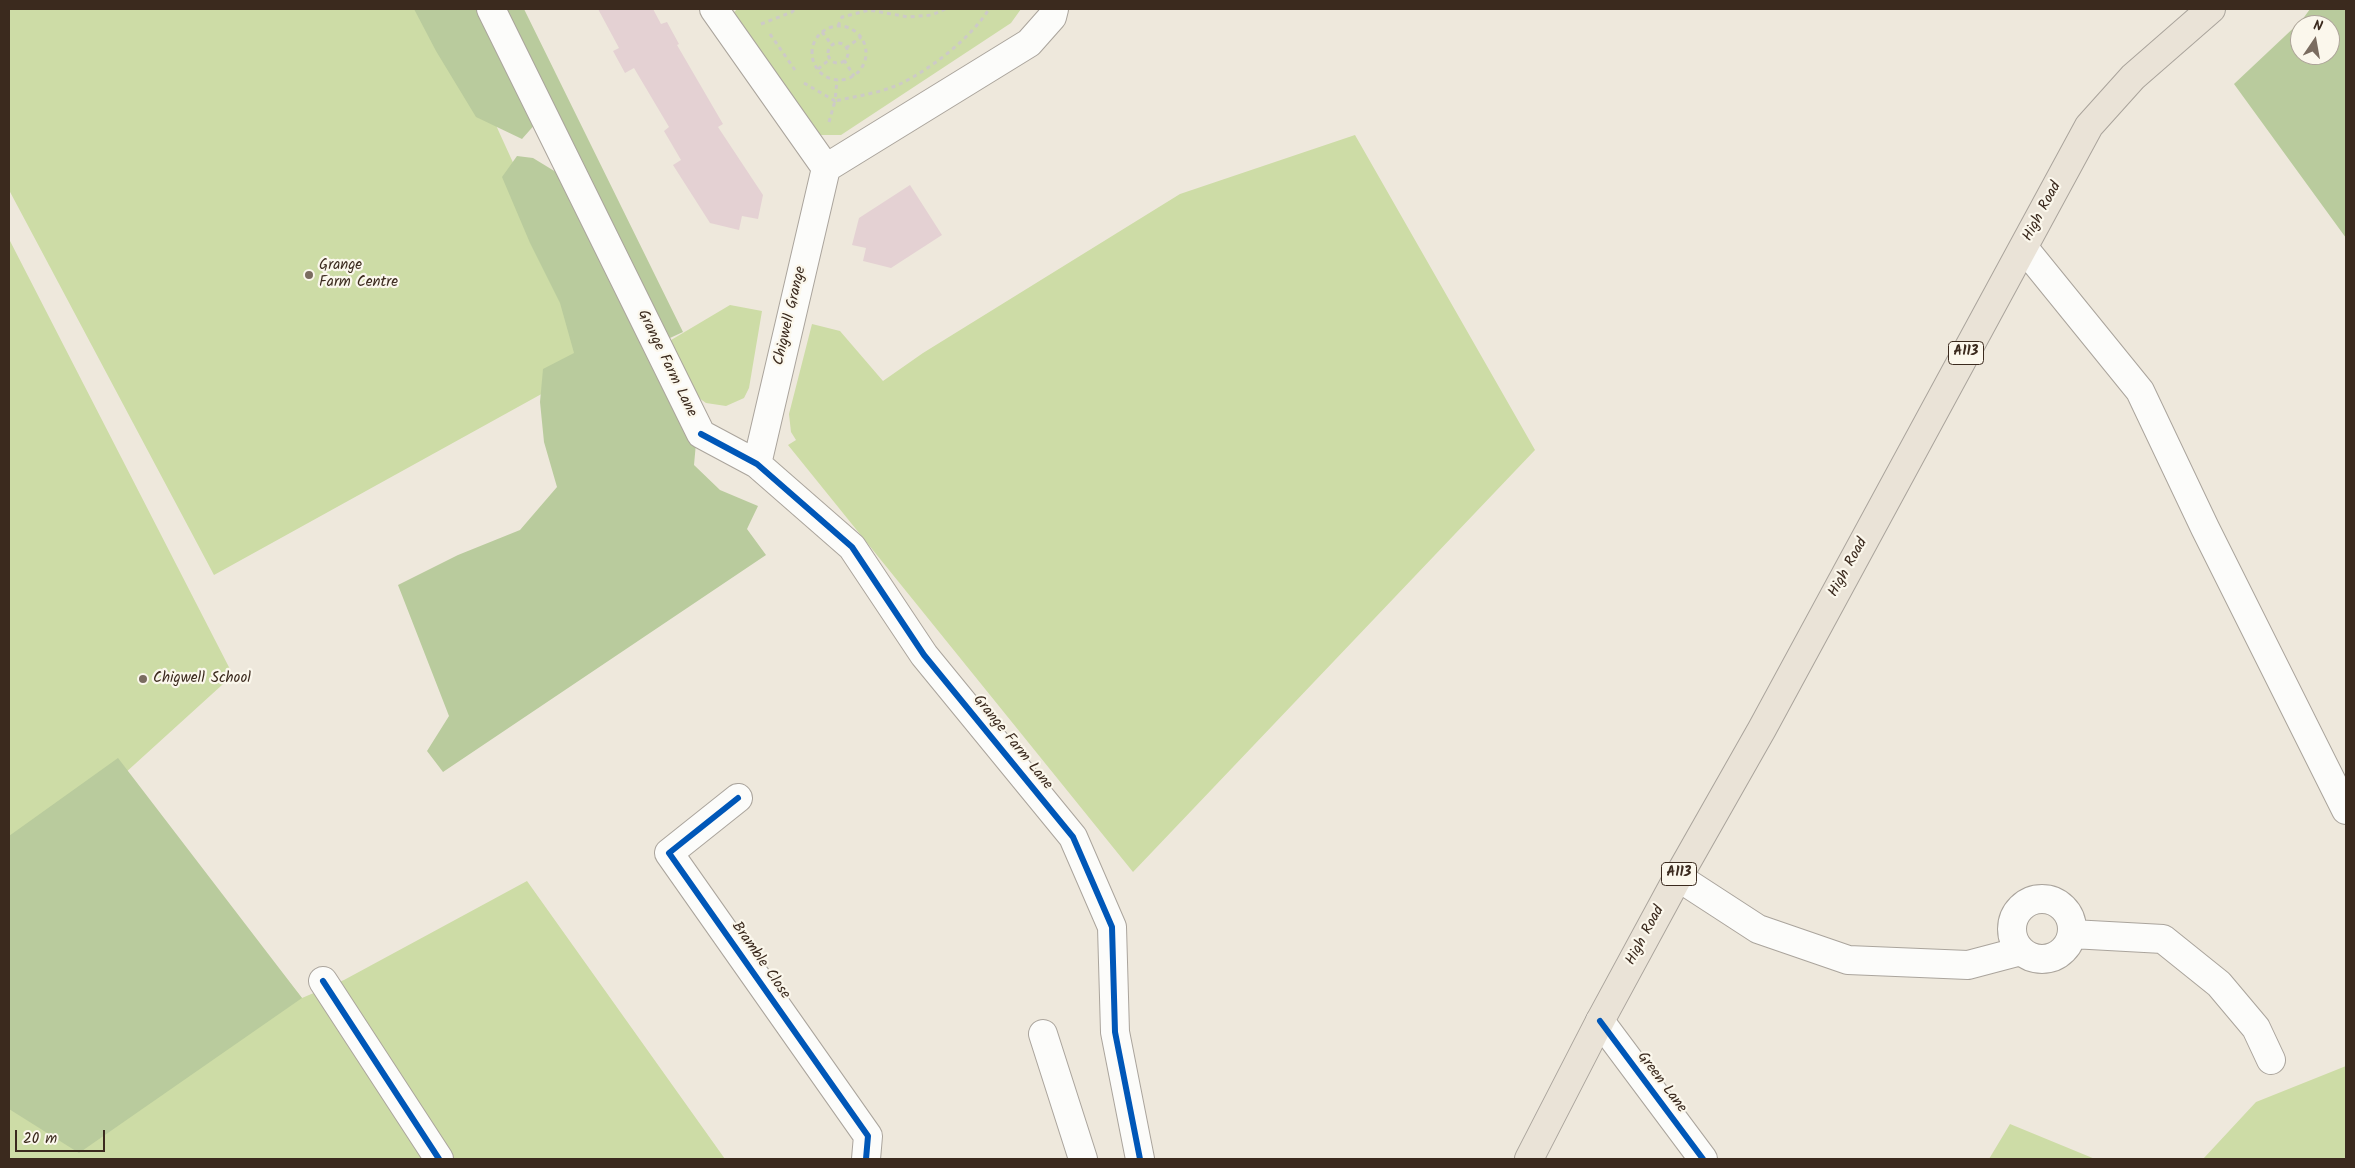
<!DOCTYPE html>
<html>
<head>
<meta charset="utf-8">
<style>
  body { margin:0 }
  #map { position:relative; width:2355px; height:1168px; overflow:hidden; background:#eee8dc; font-family:Kalam,sans-serif }
  canvas { display:block }
  .frame { position:absolute; inset:0; border:10px solid #3b2a1e; pointer-events:none }
  .north { position:absolute; left:2290px; top:15px; width:50px; height:50px; box-sizing:border-box; background:#fbf7ec; border:1px solid #aea59a; border-radius:50%; rotate:12deg; font-size:14px; font-weight:700; line-height:20px; text-align:center; color:#3b2a1e }
  .north::after { content:''; display:block; margin:auto; width:18px; height:22px; background:#7a6c60; clip-path:polygon(50% 0,100% 100%,50% 72%,0 100%) }
  .scale { position:absolute; left:15px; top:1130px; width:90px; height:22px; box-sizing:border-box; border:2px solid #3b2a1e; border-top:0; padding-left:6px; font-size:15px; line-height:18px; white-space:nowrap; color:#3b2a1e; -webkit-text-stroke:4px #fbf7ec; paint-order:stroke }
</style>
</head>
<body>
<div id="map">
<canvas width="2355" height="1168"></canvas>
<div class="frame"></div>
<div class="north">N</div>
<div class="scale">20 m</div>
</div>
<script>
const ctx = document.querySelector('canvas').getContext('2d');
ctx.lineJoin = 'round';
function fillPath(path, color) {
  ctx.fillStyle = color;
  ctx.fill(path, 'evenodd');
}
function trace(path, color, width, dash) {
  ctx.strokeStyle = color;
  ctx.lineWidth = width;
  ctx.lineCap = dash ? 'butt' : 'round';
  ctx.setLineDash(dash || []);
  ctx.stroke(path);
}
function write(font, color, halo, rows, align = 'center') {
  ctx.font = font + ' Kalam,sans-serif';
  ctx.lineWidth = 4.5;
  ctx.setLineDash([]);
  ctx.textBaseline = 'middle';
  ctx.strokeStyle = halo;
  ctx.fillStyle = color;
  for (const [text, x, y, turn = 0] of rows) {
    ctx.save();
    ctx.translate(x, y);
    ctx.rotate((+turn || 0) * Math.PI / 180);
    ctx.textAlign = isNaN(turn) ? turn : align;
    if (halo) ctx.strokeText(text, 0, 0);
    ctx.fillText(text, 0, 0);
    ctx.restore();
  }
}
fillPath(new Path2D(`
  M9 9H443L603 360 214 575 9 190Z
  M737 9H1021L1011 23 841 135H818L731 16Z
  M1355 135 1535 450 1133 872 788 445 796 440 791 432 789 414 812 324 840 331 883 381 923 353 1180 194Z
  M9 239 233 675 124 774 302 998 344 980 527 881 725 1159H9Z
  M730 305 762 311 749 388 744 398 726 406 706 403 682 386 661 346Z
  M2346 1066V1159H2203L2256 1102Z
  M2010 1124 2095 1159H1989Z`), '#cddca6');
fillPath(new Path2D(`
  M414 9H482L537 122 522 139 476 117 436 51Z
  M499 9H524L683 332 659 343Z
  M2310 9H2346V238L2234 84 2302 20ZM2300 25H2330V55H2300Z
  M517 156 533 158 569 180 696 443 694 465 720 490 758 506 747 529 766 555 443 772 427 751 449 716 398 585 458 555 520 530 557 487 544 442 540 402 543 369 574 353 560 303 530 243 502 177Z
  M118 758 302 998 79 1153 9 1109V836Z`), '#b9cb9d');
fillPath(new Path2D(`
  M598 9H653L661 24 667 22 679 44 677 45 723 124 718 127 763 195 758 219 742 216 739 230 710 223 673 165 681 160 664 131 669 127 634 68 625 73 613 51 619 48Z
  M910 185 942 235 891 268 863 261 866 248 852 245 859 218Z`), '#e4d1d3');
const minor = new Path2D(`
  M491 9 701 434 757 464 852 547 924 655 1073 837 1112 927 1115 1032 1140 1159
  M714 9 826 168
  M2024 248 2140 391 2205 528 2346 810
  M757 464 826 168 1029 43 1052 17 1054 9
  M738 798 669 853 868 1136 866 1159
  M1678 877 1758 929 1848 960 1968 965 2021 951
  M2012 929a30 30 0 1 1 60 0a30 30 0 1 1-60 0Z
  M2072 934 2163 939 2219 984 2256 1028 2271 1060
  M323 981 439 1159
  M1600 1021 1703 1159
  M1043 1034 1083 1159`);
const major = new Path2D(`
  M1529 1159 1600 1021 1678 877 1762 729 2089 126 2133 77 2211 9`);
trace(minor, '#aaa49c', 30);
trace(major, '#aaa49c', 30);
trace(new Path2D(`
  M761 24 792 12 795 9
  M812 53a27 27 0 1 1 54 0a27 27 0 1 1-54 0Z
  M838 26 842 17 869 10 908 17 932 15 945 9
  M822 32 832 45
  M770 34 795 70
  M828 53a10 10 0 1 1 20 0a10 10 0 1 1-20 0Z
  M846 48 861 37
  M844 60 854 76
  M818 69 830 59
  M804 83 835 101 837 80
  M829 122 835 101C856 96 882 93 902 83 932 68 971 38 989 9`), '#cdcac7', 3, [4, 4]);
trace(minor, '#fcfcfa', 28);
trace(major, '#eae3d7', 28);
trace(new Path2D(`
  M701 434 757 464 852 547 924 655 1073 837 1112 927 1115 1032 1140 1159
  M738 798 669 853 868 1136 866 1159
  M323 981 439 1159
  M1600 1021 1703 1159`), '#0057b8', 6);
for (const [x, y, r, color] of [
  [309,275,5,"#7a6c60"],
  [143,679,5,"#7a6c60"]
]) {
  const dot = new Path2D();
  dot.arc(x, y, r, 0, 2 * Math.PI);
  ctx.fillStyle = color;
  ctx.fill(dot);
  trace(dot, '#fbf7ec', 2);
}
for (const [x, y, w] of [
  [1966,353,35],
  [1679,874,35]
]) {
  const box = new Path2D();
  box.roundRect(x - w / 2, y - 11.5, w, 23, 4);
  ctx.fillStyle = '#fbf7ec';
  ctx.fill(box);
  trace(box, '#3b2a1e', 1);
}
write('bold 14px', '#3b2a1e', null, [
  ["A113",1966,353],
  ["A113",1679,874]
]);
write('15px', '#3b2a1e', '#fbf7ec', [
  ["High Road",2043,212,-62],
  ["Chigwell Grange",791,316,-77],
  ["Grange Farm Lane",666,364,64],
  ["High Road",1849,568,-61],
  ["Grange Farm Lane",1012,743,51],
  ["High Road",1646,936,-62],
  ["Bramble Close",760,961,55],
  ["Green Lane",1661,1083,53]
]);
write('15px', '#3b2a1e', '#fbf7ec', [
  ["Grange",319,266],
  ["Farm Centre",319,283],
  ["Chigwell School",153,679]
], 'left');
</script>
</body>
</html>
